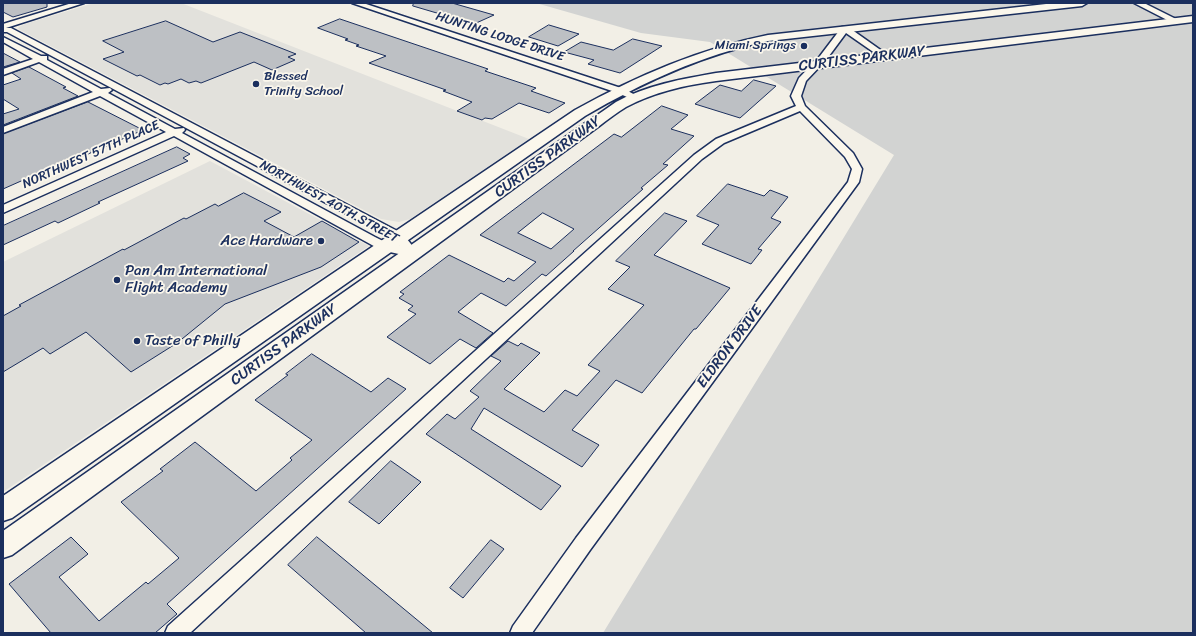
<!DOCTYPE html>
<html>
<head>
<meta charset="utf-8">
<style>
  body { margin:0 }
  #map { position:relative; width:1196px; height:636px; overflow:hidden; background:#f2efe6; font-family:Sriracha,sans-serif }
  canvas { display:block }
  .frame { position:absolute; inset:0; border:4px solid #1b2f5e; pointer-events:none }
</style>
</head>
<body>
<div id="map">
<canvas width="1196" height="636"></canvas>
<div class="frame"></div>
</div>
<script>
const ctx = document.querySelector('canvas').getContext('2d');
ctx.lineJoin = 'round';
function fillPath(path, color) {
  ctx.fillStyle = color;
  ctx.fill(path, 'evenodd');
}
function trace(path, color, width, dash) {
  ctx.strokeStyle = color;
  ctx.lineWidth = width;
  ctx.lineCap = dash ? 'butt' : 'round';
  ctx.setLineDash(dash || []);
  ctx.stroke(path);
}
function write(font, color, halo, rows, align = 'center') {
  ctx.font = font + ' Sriracha,sans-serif';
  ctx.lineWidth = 3.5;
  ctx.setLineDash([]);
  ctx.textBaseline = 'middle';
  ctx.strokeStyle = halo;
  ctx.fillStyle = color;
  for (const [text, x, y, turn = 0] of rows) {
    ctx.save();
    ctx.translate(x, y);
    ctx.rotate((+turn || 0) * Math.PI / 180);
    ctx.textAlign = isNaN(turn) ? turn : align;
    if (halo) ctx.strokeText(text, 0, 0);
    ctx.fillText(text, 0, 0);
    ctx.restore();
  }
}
fillPath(new Path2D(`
  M94 3H181L529 139 410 219 399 222 381 219 18 29 19 27 25 24Z
  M210 161 369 246 3 492V262Z`), '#e2e1dc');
fillPath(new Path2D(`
  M536 3H1193V633H603L894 155 710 42 641 33Z`), '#d2d3d2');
const building = new Path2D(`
  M3 3H47V7L13 17 3 12Z
  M414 3H452L494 15 474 24 413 6Z
  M340 19 488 69 485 71 536 88 531 91 565 103 549 113 519 103 492 119 485 118 482 120 457 111 472 102 443 91 446 90 369 63 386 56 356 46 359 45 345 40 348 39 318 28Z
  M166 21 213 42 240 32 296 54 288 57 295 60 272 70 254 62 201 83 196 81 189 83 181 79 168 84 165 83 160 85 140 75 137 76 103 59 124 52 103 41Z
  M549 25 579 34 558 46 529 37Z
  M633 39 662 46 620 73 588 64 594 60 564 52 581 42 613 50Z
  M3 53 20 62 3 67Z
  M29 67 66 87 63 88 78 96 3 125V114L19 109 3 99V85L21 79 12 73Z
  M754 80 776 86 740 118 695 104 720 85 741 91Z
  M88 102 143 130 72 161 57 167 55 166 3 189V134Z
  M662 106 688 115 671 129 694 136 663 164 668 165 641 188 643 189 573 251H574L546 276 542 274 506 306 481 293 458 312 493 333 476 348 460 339 430 364 387 337 416 314 408 310 413 306 399 298 404 294 400 292 449 255 504 282 508 278 514 281 536 262 480 235 614 134 621 137ZM543 213 574 229 551 249 518 233Z
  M177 147 190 154 183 158 188 161 98 202 100 203 58 223 55 221 3 245V226Z
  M728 184 764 196 770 190 788 197 771 218 781 222 758 249 762 250 751 264 702 244 719 225 697 216Z
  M244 193 281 212 264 221 294 237 322 221 359 242 321 267 225 304 177 343 131 372 86 332 50 354 43 348 3 372V316L21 306 19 305 123 249 124 250 184 218 186 219 215 204 218 206Z
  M665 213 687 221 654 255 730 288 696 329H694L642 393 616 380 572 430 599 445 582 467 484 408 471 429 561 486 541 510 426 434 447 414 455 419 479 397 470 391 501 361 491 356 508 341 518 346 521 343 540 353 504 389 544 412 565 390 577 396 600 371 588 365 644 305 608 289 630 267 616 261Z
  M312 354 371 392 388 378 406 389 167 604 177 614 155 633H51L9 584 71 537 88 554 59 577 99 621 146 582 148 584 179 558 121 502 163 471 160 469 195 442 256 491 292 460 290 458 312 440 255 400 288 375 286 374Z
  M391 461 421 482 379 524 349 502Z
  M317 537 433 633H366L288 565Z
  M491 540 504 549 463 598 450 588Z`);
fillPath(building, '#bdc0c4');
trace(building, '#1b2f5e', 1);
const street = new Path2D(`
  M72 3H84L6 28H11L403 234 418 253 416 256 412 257 381 250 174 136 3 213V205L166 132 100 96 3 133V127L93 92 39 62 3 75V69L33 59 3 42V37L41 56H47V60L101 89 110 88 112 90 108 93 175 129 184 128 185 130 182 133 375 237 389 244 400 246 395 240 7 32H3V24Z
  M352 3H363L624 89 641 98 636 101 618 93Z
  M1134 3H1144L1180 21 1179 23H1173Z
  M842 27H848L889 56 888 58H882L846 33 826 60 806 81 801 96 805 106 853 153 862 169 859 182 590 550 532 633H510L513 626 576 538 848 182 852 169 845 157 800 111 724 143 702 159 190 633H165L168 626 694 155 716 139 796 106 791 96 799 78 820 56Z`);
const secondary = new Path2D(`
  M1055 3H1087L1082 6 768 41C702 55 643 82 585 116L12 518 3 521V496L575 110C637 76 699 49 768 35Z
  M1193 16V22L716 81C685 85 654 92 626 107 616 113 607 120 598 127L12 555 3 558V531L588 121C598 115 607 108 616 102 647 85 682 79 716 73Z`);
trace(street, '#1b2f5e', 3);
trace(secondary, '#1b2f5e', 3);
fillPath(street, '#fbf7ec');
fillPath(secondary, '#fbf7ec');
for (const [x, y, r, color] of [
  [804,46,4,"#1b2f5e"],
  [256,84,4,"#1b2f5e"],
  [321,241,4,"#1b2f5e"],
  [117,280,4,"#1b2f5e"],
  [137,341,4,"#1b2f5e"]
]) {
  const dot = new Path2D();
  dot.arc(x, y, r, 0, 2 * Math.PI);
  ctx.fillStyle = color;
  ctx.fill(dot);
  trace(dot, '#fbf7ec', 1.5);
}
write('13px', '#1b2f5e', '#fbf7ec', [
  ["HUNTING LODGE DRIVE",500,37,18],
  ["NORTHWEST 57TH PLACE",91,155,-24],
  ["NORTHWEST 40TH STREET",329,202,29]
]);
write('13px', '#1b2f5e', '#fbf7ec', [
  ["Miami Springs",796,46],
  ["Blessed",264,77,"left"],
  ["Trinity School",264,92,"left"]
], 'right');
write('15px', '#1b2f5e', '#fbf7ec', [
  ["CURTISS PARKWAY",862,59,-7],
  ["CURTISS PARKWAY",548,157,-36],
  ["CURTISS PARKWAY",284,345,-36],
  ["ELDRON DRIVE",730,347,-53]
]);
write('15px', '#1b2f5e', '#fbf7ec', [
  ["Ace Hardware",313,241,"right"],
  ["Pan Am International",125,271],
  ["Flight Academy",125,288],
  ["Taste of Philly",145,341]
], 'left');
</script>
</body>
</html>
